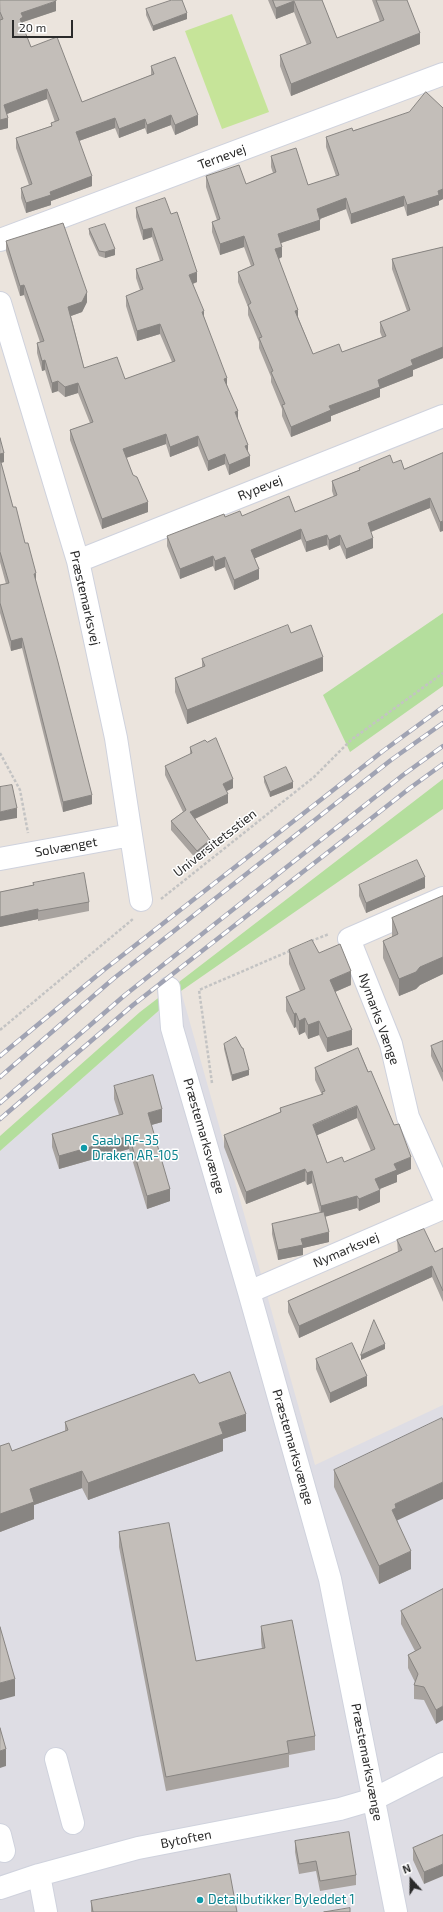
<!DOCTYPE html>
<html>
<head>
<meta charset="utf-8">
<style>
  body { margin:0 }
  #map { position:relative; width:443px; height:1912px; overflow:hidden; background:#ebe4dd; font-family:"Exo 2",sans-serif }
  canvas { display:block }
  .north { position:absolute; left:391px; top:1860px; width:40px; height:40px; -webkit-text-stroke:3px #fff; paint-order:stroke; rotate:339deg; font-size:11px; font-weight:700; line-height:16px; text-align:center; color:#2a2a2a }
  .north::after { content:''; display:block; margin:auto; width:14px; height:18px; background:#2a2a2a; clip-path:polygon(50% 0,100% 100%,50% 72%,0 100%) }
  .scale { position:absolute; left:12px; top:20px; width:61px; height:18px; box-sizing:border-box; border:2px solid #2a2a2a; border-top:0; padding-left:5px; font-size:12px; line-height:14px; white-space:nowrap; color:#2a2a2a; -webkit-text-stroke:3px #fff; paint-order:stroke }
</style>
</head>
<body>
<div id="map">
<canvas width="443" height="1912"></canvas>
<div class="north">N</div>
<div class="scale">20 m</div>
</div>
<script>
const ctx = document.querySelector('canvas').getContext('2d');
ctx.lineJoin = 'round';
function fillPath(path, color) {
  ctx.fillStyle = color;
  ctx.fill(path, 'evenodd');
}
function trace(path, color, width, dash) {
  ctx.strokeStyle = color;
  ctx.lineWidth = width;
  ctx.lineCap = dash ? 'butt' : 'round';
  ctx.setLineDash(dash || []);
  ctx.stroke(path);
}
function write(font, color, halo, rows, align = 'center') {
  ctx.font = font + ' "Exo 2",sans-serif';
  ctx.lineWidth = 3;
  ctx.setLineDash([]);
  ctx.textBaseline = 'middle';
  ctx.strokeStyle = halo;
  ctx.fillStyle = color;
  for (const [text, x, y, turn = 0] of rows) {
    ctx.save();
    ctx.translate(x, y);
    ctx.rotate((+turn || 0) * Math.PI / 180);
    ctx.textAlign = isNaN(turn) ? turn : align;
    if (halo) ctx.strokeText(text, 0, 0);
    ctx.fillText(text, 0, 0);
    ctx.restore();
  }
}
fillPath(new Path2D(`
  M181 991 315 1465 443 1405V1912H0V1151Z`), '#dedde4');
fillPath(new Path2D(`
  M443 613V686L350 752 323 695Z
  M443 779V809L181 991 0 1151V1136L140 1012Z`), '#b4de9d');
fillPath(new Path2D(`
  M232 14 269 112 222 129 185 31Z`), '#c6e499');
const minor = new Path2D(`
  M0 240 443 74
  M0 303 78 561 116 738 141 900
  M78 561 443 416
  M0 859 131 835
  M443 898 349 939 391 1044 408 1117 443 1195
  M169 988 172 1028 249 1292 330 1579 396 1912
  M249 1292 443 1208
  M56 1759 73 1823
  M0 1835 4 1851
  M39 1875 46 1912
  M0 1888 39 1875 138 1848 340 1809 374 1799 443 1764`);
trace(minor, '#cfd2dd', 24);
trace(new Path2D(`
  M0 753 20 790 28 833
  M161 899 314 777 351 740 443 673
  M311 941 329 934
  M0 1030 133 919
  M212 1083 199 990 292 950`), '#c3c3c3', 2.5, [3, 2]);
trace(minor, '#fff', 22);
const rail = new Path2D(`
  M0 1056 105 969 383 751 443 707
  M0 1077 113 979 391 760 443 723
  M0 1103 125 995 403 775 443 746
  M0 1119 133 1005 410 788 443 764`);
trace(rail, '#a0a3b3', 4.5);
trace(rail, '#fff', 3, [9]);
fillPath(new Path2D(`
  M0 0 56 11 23 22V27L31 47 82 102 151 75V66L198 125 175 135 171 125 147 134 145 128 119 138 115 128 79 141 92 186 51 201V205L26 213 21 198V188L29 185 16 148V138L51 126V123L55 122 47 99 7 114 8 128 0 130Z
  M268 0H322L337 38 380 22 372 0H407L420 44 291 96 280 66V55L307 45 294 12 276 19Z
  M146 9 187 19 153 31 146 15Z
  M443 108V199L439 201V205L407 216 404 206 351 224 346 209 320 219V230L281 243 282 257 279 259 298 317 313 354 342 352 382 337 380 332V322L407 311 392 269V259L443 247V358L413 370V376L380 389V397L331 416V421L291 437 282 416V409L271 382V377L259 348V342L248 315V307L238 282V272L251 266 244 247 220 255 212 232V222L217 220 206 187V176L246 184 273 173 271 167V156L308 185 336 176 326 147V137Z
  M136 208 171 214 197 282 193 284 227 385 248 452 250 466 229 475 225 464 208 471 198 446 170 457 166 444 126 458 133 475 148 512 102 529 70 440V430L90 423 78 393 65 397 58 391 52 393 45 370 42 371 37 353V343L40 342 24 295 20 296 6 251V241L87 302 82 312 71 316 84 368 125 379 172 362 160 334 137 341 126 306V296L140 290 136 278V269L160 261 152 237 143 240 136 217Z
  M89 229 115 255 105 258 99 256 89 234Z
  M0 438 4 462 1 463 13 507 36 582 92 804 63 812 22 648 11 651 0 613V585L6 584 0 562Z
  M443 453 440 532 430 508 371 532 373 548 346 559 340 545 329 550 327 545 306 552 301 539 255 558 259 579 234 590 225 567 215 571 213 566 180 579 167 546V536L225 517 295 512 334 497 332 491V481L359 470V468L393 463 404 469Z
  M291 633 323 671 187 724 175 692V678L202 667V659Z
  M190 747 233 788 226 791 228 803 195 819 210 849 197 860 171 830V821L183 812 165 775V766L190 755Z
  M264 777 293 788 270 797 264 782Z
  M33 883 89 902V911L38 921V919L0 927V892L33 885Z
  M359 885 425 888 366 913 359 896Z
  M443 896V974L420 985 416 989 399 996 383 958V941L392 937V918Z
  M289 950 319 953 351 985 335 992 352 1045 327 1052 319 1035 308 1039 305 1032 299 1035 296 1027 294 1028 286 1011V997L300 991 289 964Z
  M443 1041V1082L431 1056V1046Z
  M224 1044 249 1075 232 1081 224 1049Z
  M358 1048 411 1169 397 1175V1182L379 1189 380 1202 359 1211 357 1208 325 1216 329 1242 303 1248V1255L278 1260 272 1234V1224L320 1213 312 1183 307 1185 305 1181 246 1204 224 1147V1135L280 1112V1108L322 1095 315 1080V1068ZM357 1118 371 1151 344 1162 327 1163 317 1135Z
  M114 1086 162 1122 151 1125 170 1201 147 1209 129 1149 59 1169 52 1147V1134L119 1115 114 1099Z
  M397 1240 435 1252 443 1248V1302L432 1277 299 1338 288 1312V1301L398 1252Z
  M316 1359 367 1386 330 1403 316 1369Z
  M199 1383 246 1431 223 1439V1451L88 1500 82 1488 34 1505V1519L0 1532V1446L12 1451 65 1431V1422Z
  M334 1470 397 1520 411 1569 379 1584 334 1487Z
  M119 1532 196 1661 262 1649 261 1641V1626L315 1736V1750L289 1755V1767L166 1791 119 1547Z
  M443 1589 436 1724 424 1700 414 1699V1685L415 1682 408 1668V1655L415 1651 401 1624V1611Z
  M443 1835 424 1884 413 1860V1848Z
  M295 1841 356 1875V1885L320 1891 316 1871 299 1874 295 1852Z
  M91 1901 237 1912H91Z`), '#a8a39f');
fillPath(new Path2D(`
  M56 1V11L23 22V27L20 19 21 13Z
  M294 1V12L276 19V8Z
  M187 13V19L153 31V26Z
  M420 33V44L291 96V84Z
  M47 89V99L4 115V105Z
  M171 115V125L147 134V125Z
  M198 115V125L175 135V125Z
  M8 118V128L0 130V120Z
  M115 118V128L76 142V132Z
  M145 119V128L119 138V129Z
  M92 176V186L51 201V205L26 213V203L50 192Z
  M443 189V199L439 201V205L407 216V205L438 191Z
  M404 196V206L351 224V214Z
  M346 198V209L317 220V209Z
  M320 220V230L278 244V234Z
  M152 228V237L143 240V230Z
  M244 236V247L220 255V244Z
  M282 247V257L275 260V249Z
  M115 249V255L105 258V252Z
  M197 272V282L189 285V275Z
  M24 285V295L20 296V286Z
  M87 292V302L82 312 68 317V307Z
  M298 310V320L295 311Z
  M204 311V321L202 312Z
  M160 324V334L137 341V331Z
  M443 347V358L413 370V376L380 389V397L331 416V421L291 437V427L378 380 411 360Z
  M45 360V370L42 371V361Z
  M227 378V388L224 379Z
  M58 381V391L52 393V383Z
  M78 383V393L65 397V387Z
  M238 411V421L235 412Z
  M166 434V444L123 459V449Z
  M198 436V446L170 457V447Z
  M248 445V455L245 446Z
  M4 453V462L0 463V454Z
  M225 454V464L208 471V461Z
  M250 456V466L229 475V465Z
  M430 498V508L368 533V523Z
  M148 502V512L102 529V519Z
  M443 521V531L440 532V522Z
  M301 529V539L251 560V550Z
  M327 535V545L306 552V542Z
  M340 535V545L329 550V540Z
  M373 538V548L346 559V549Z
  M213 556V566L180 579V569Z
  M225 557V567L215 571V561Z
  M259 569V579L234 590V580Z
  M36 573V583L34 574Z
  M22 638V648L11 651V641Z
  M323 657V671L187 724V710Z
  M233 779V788L223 793V784Z
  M293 782V788L270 797V792Z
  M228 794V803L190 821V812Z
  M92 795V804L63 812V802Z
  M17 808V818L0 821V812Z
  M210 840V849L197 860V851Z
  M425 877V888L366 913V903Z
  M38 909V919L0 927V917Z
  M443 957V974L420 985 416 989 399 996V979L420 967Z
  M351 971V985L330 994V980Z
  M296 1013V1027L294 1028V1014Z
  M305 1018V1032L299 1035V1021Z
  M319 1021V1035L308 1039V1025Z
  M352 1030V1045L327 1052V1038Z
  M249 1070V1075L232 1081V1075Z
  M357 1106V1118L313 1137V1125Z
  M162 1109V1122L148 1126V1113Z
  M129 1136V1149L59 1169V1156Z
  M411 1157V1169L397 1175V1182L375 1191V1179L394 1164Z
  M305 1169V1181L246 1204V1192Z
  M312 1171V1183L307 1185V1173Z
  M170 1189V1201L147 1209V1196Z
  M380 1190V1202L359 1211V1199Z
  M357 1196V1208L321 1218V1206Z
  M329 1232V1242L303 1248V1255L278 1260V1250L301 1239Z
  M432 1266V1277L299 1338V1326Z
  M385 1344V1349L361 1360V1355Z
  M367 1376V1386L330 1403V1393Z
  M246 1414V1431L223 1439V1451L88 1500V1483L219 1423Z
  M82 1471V1488L34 1505V1519L0 1532V1514L30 1489Z
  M443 1482V1499L396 1521 392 1510 395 1504Z
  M411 1551V1569L379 1584V1566Z
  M15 1679V1696L0 1700V1683Z
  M443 1706V1720L436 1724V1710Z
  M6 1749V1766L0 1768V1751Z
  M443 1864V1876L424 1884V1872Z`), '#888582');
const building = new Path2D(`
  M0 0H56V1L21 13 23 17 20 19 31 47 57 37 82 102 154 74 151 66 175 57 198 115 175 125 171 115 147 125 145 119 119 129 115 118 76 132 92 176 50 192 51 195 26 203 21 188 32 184 16 138 52 126 51 123 59 120 47 89 4 105 8 118 0 120V20L3 19 0 12Z
  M172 0H182L187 13 153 26 146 9Z
  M273 0H322L337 38 384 20 376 0H407L420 33 291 84 280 55 311 43 294 1 276 8Z
  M426 92 443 108V189L438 191 439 195 407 205 404 196 351 214 346 198 317 209 320 220 278 234 282 247 275 249 298 310 295 311 313 354 339 344 342 352 386 336 380 322 410 310 392 259 443 247V347L411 360 413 365 378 380 380 387 329 406 331 410 291 427 282 405 285 404 271 372 273 371 259 338 262 337 248 305 251 303 238 272 254 265 244 236 220 244 212 222 220 219 206 176 239 165 246 184 276 172 271 156 296 148 308 185 339 175 326 137 352 128 353 131 409 112Z
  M165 198 171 214 177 212 197 272 189 275 204 311 202 312 227 378 224 379 238 411 235 412 248 445 245 446 250 456 229 465 225 454 208 461 198 436 170 447 166 434 123 449 133 475 137 477 148 502 102 519 70 430 93 422 78 383 65 387 58 381 52 383 45 360 42 361 37 343 44 341 24 285 20 286 6 241 63 223 87 292 82 302 68 307 84 368 117 357 125 379 175 361 160 324 137 331 126 296 143 289 136 269 163 260 152 228 143 230 136 208Z
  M105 224 115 249 105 252 99 251 89 229Z
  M0 438 4 453 0 454Z
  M443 453V521L440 522 430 498 368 523 373 538 346 549 340 535 329 540 327 535 306 542 301 529 251 550 259 569 234 580 225 557 215 561 213 556 180 569 167 536 224 514 225 517 240 511 242 516 289 496 295 512 337 495 332 481 360 470 359 468 390 455 393 463 401 460 404 469Z
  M0 459 13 507H16L25 543H28L36 573 34 574 58 662 92 795 63 802 22 638 11 641 0 603V585L9 583 0 552Z
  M288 625 291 633 311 625 323 657 187 710 175 678 205 666 202 659Z
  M216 738 233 779 223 784 228 794 190 812 210 840 197 851 171 821 186 810 165 766 192 753 190 747 205 740 207 742Z
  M286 767 293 782 270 792 264 777Z
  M12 785 17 808 0 812V787Z
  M417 860 425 877 366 903 359 885Z
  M84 873 89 902 38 911V909L0 917V892L34 885 33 883Z
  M443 896V957L420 967 416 972 399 979 383 941 398 934 392 918Z
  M312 940 319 953 340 944 351 971 330 980 352 1030 327 1038 319 1021 308 1025 305 1018 299 1021 296 1013 294 1014 286 997 305 989 289 950Z
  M236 1037 242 1048H243L249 1070 232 1075 224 1044Z
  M443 1041V1072L431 1046Z
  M358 1048 368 1072 371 1071 394 1125 399 1124 411 1157 394 1164 397 1170 375 1179 380 1190 359 1199 357 1196 321 1206 312 1171 307 1173 305 1169 246 1192 224 1135 281 1112 280 1108 323 1094 322 1092 325 1091 315 1068ZM357 1106 375 1149 344 1162 342 1157 327 1163 313 1125Z
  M153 1075 162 1109 148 1113 170 1189 147 1196 129 1136 59 1156 52 1134 123 1114 114 1086Z
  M324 1212 329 1232 301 1239 303 1245 278 1250 272 1224Z
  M424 1229 435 1252 443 1248V1291L432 1266 299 1326 288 1301 402 1250 397 1240Z
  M374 1320 385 1344 361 1355Z
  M352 1343 367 1376 330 1393 316 1359Z
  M230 1372 246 1414 219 1423 223 1434 88 1483 82 1471 30 1489 34 1502 0 1514V1446L9 1443 12 1451 68 1430 65 1422 194 1374 199 1383Z
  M442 1418 443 1421V1482L395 1504 396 1508 392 1510 411 1551 379 1566 334 1470Z
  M169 1523 196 1661 265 1648 261 1626 292 1620 315 1736 287 1741 289 1753 166 1777 119 1532Z
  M443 1589V1706L436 1710 424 1687 414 1685 418 1674 408 1655 421 1648 401 1611Z
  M0 1627 15 1679 0 1683Z
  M0 1728 6 1749 0 1751Z
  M349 1832 356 1875 320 1881 316 1861 299 1864 295 1841Z
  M443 1835V1864L424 1872 413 1848Z
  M230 1874 237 1912H93L91 1901Z
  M350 1908V1912H324Z`);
fillPath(building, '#c3beb9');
trace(building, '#888582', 1);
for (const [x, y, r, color] of [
  [84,1148,4,"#0f9aa8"],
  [200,1900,4,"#0f9aa8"]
]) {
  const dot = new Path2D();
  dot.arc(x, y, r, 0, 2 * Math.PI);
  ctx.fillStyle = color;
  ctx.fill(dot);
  trace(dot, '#fff', 1.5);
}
write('13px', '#2a2a2a', '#fff', [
  ["Ternevej",222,157,-20],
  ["Rypevej",260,488,-22],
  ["Præstemarksvej",85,598,77],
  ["Universitetsstien",215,843,-38],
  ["Solvænget",66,847,-10],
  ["Nymarks Vænge",379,1019,70],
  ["Præstemarksvænge",204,1136,74],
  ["Nymarksvej",346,1250,-23],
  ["Præstemarksvænge",293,1447,74],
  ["Præstemarksvænge",367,1762,79],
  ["Bytoften",186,1839,-11]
]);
write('13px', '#0d838f', '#fff', [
  ["Saab RF-35",92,1141],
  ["Draken AR-105",92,1156],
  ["Detailbutikker Byleddet 1",208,1900]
], 'left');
</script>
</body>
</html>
